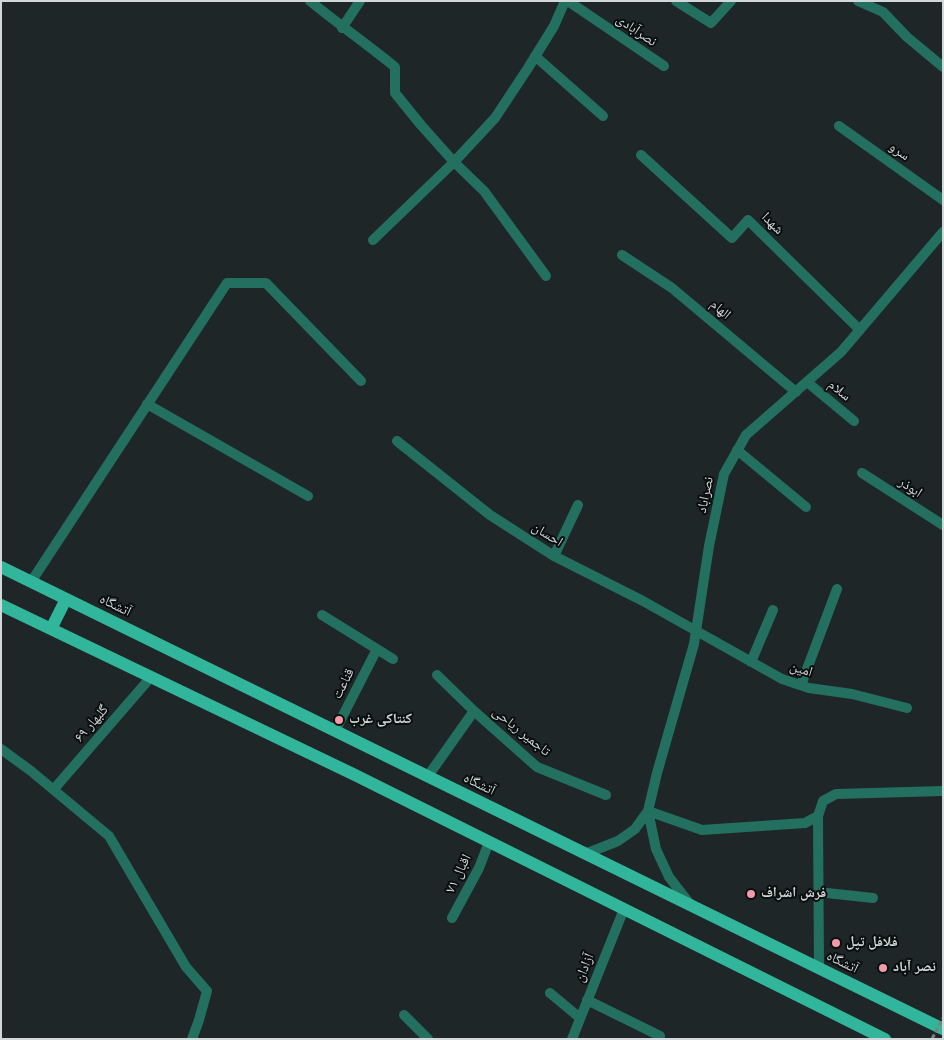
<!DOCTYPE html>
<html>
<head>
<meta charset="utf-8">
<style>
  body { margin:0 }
  #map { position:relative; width:944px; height:1040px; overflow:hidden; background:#1e2627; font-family:"Nunito Sans",sans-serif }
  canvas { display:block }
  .frame { position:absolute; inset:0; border:2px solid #d2d8d9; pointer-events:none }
</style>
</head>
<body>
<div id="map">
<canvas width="944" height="1040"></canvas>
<div class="frame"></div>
</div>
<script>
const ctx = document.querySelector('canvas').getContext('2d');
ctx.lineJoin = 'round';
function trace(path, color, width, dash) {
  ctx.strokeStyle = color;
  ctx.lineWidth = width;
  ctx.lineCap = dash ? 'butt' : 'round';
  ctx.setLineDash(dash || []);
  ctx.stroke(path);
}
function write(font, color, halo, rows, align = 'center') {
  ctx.font = font + ' "Nunito Sans","Noto Naskh Arabic",sans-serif';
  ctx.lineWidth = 4;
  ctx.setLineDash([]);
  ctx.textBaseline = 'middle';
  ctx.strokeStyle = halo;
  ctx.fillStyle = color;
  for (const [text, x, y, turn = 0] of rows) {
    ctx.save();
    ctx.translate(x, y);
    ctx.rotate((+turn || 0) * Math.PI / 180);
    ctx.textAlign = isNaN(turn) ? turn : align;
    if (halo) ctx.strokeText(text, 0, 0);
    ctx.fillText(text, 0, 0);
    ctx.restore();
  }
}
trace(new Path2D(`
  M310 1C338 24 367 44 395 67V93L421 125 454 162 484 191 546 276
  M568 1 664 66
  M676 1 711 23 731 1
  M858 1 883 12 907 37 943 67
  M342 28 360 1
  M535 56 603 116
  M839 126 943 200
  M641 155 732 238 748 220 860 330
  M373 240 454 162 495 118 528 68 554 26 565 1
  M622 255 672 288 796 392
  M807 382 854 421
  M147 404 308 496
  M397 441 490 515 554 556 643 601 782 679 809 688 852 694 907 708
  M737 450 806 507
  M862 473 943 525
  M554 556 578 505
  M31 582 227 283H266L361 381
  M322 615 393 659
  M751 662 773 610
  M437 675 474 711 537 767 606 795
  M801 685 837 589
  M335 731 377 649
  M1 749 31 771 109 836 186 967 207 991 199 1020 192 1039
  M428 776 474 711
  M54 789 151 677
  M648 811 702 830 805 823 818 816 823 801 836 794 943 791
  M648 811 656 849 669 877 690 904
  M818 816 819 968
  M585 854 618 841 635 829 648 811 657 773 694 644 709 546 724 474 746 435 841 352 943 232
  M818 892 873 898
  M452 918 479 868 489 842
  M550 993 580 1018
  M587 1000 660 1036
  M404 1015 428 1039
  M572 1039 624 909`), '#247060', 10);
trace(new Path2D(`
  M1 567 943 1029
  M1 605 355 775 885 1039
  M51 629 66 599`), '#31b69c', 12);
trace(new Path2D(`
  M932 1039 943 1018`), '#7b8283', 3, [5, 2.5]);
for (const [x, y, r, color] of [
  [339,720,5,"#f39aa8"],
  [751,894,5,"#f39aa8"],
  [836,943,5,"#f39aa8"],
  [883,968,5,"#f39aa8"]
]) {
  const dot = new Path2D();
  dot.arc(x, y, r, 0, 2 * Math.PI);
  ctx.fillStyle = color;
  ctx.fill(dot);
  trace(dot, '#0b0e0f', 2);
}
write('14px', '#d2d8d9', '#0b0e0f', [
  ["نصرآبادی",636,31,34],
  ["سرو",899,152,35],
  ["شهدا",772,224,45],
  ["الهام",720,310,41],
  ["سلام",839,391,39],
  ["ابوذر",910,488,33],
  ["نصراباد",706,495,-78],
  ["احسان",547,535,32],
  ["آتشگاه",115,606,26],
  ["امین",801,670,17],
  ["قناعت",344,684,-63],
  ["۶۹ گلبهار",92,724,-49],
  ["تاجمیر ریاحی",521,732,39],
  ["آتشگاه",479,785,26],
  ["۷۱ اقبال",459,874,-64],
  ["آتشگاه",842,963,26],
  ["آزادان",585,968,-68]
]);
write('bold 14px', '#d2d8d9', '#0b0e0f', [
  ["کنتاکی غرب",349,720],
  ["فرش اشراف",761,894],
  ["فلافل تپل",846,943],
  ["نصر آباد",893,968]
], 'left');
</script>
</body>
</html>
